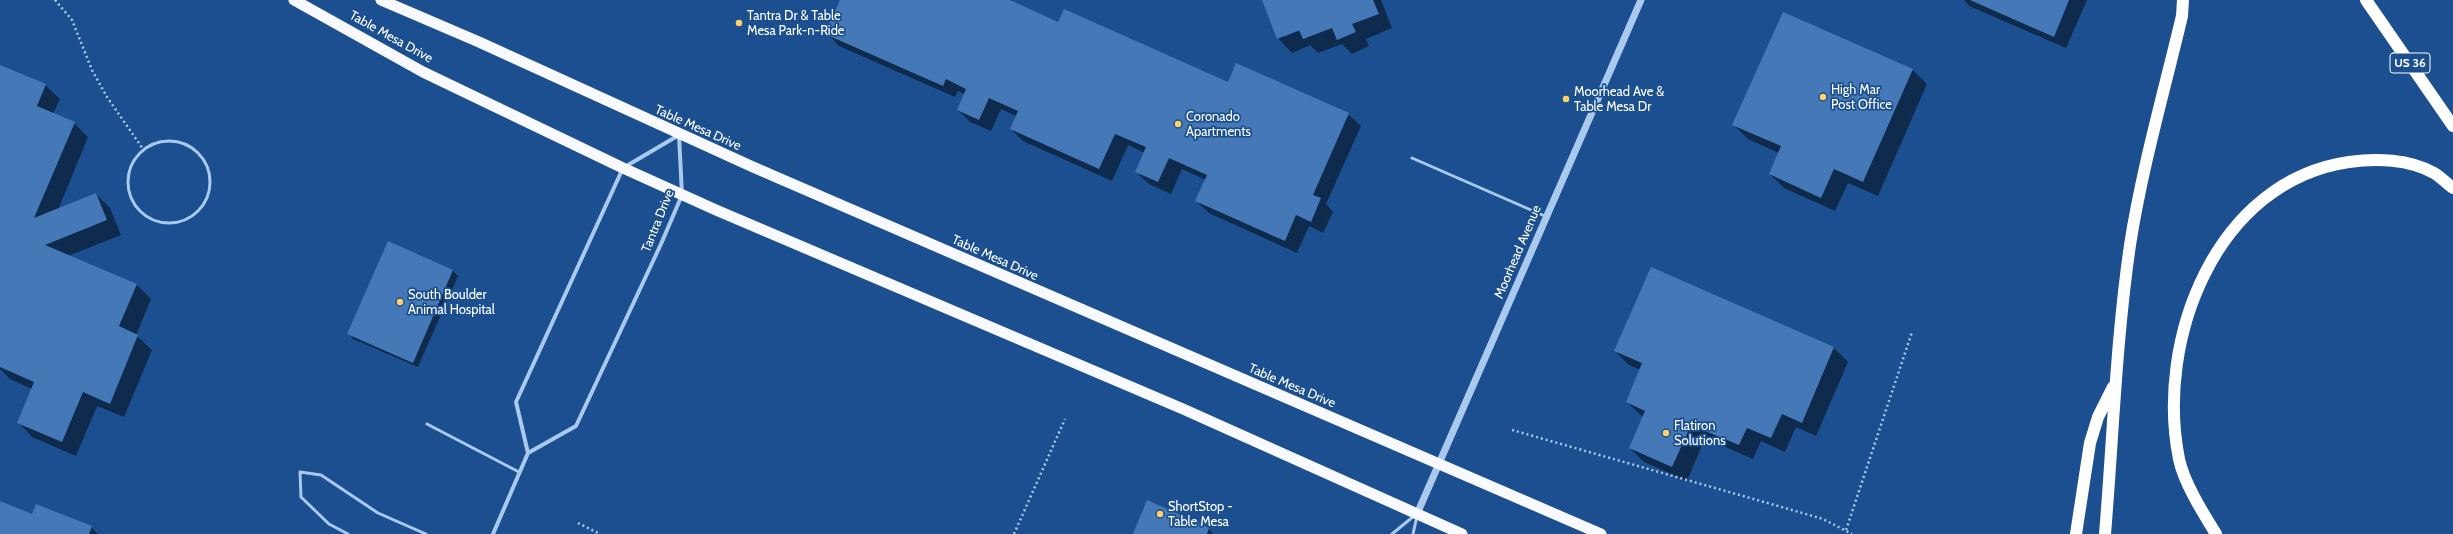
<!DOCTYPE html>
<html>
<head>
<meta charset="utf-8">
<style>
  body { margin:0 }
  canvas { display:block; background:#1b4f8f }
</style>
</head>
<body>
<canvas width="2453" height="534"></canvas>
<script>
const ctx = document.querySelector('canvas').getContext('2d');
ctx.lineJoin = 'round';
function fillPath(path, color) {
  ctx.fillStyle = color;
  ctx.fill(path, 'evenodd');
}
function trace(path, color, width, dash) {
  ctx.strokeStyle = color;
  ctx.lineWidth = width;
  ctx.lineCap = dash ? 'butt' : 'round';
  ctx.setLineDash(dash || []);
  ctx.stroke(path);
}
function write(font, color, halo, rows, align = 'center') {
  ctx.font = font + ' Cabin,sans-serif';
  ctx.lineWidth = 3.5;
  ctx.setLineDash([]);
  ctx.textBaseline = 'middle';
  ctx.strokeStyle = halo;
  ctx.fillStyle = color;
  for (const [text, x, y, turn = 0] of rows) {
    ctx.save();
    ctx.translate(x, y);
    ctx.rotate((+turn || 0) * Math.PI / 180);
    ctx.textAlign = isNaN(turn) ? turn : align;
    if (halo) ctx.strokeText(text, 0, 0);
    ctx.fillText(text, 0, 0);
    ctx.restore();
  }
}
fillPath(new Path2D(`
  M842 0H1007L1058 23 1228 83 1348 114 1361 126 1326 204 1333 212 1323 233 1309 226 1297 253 1209 213 1196 201 1206 180 1182 169 1171 194 1149 184 1136 172 1145 153 1128 145 1112 181 1023 141 1011 129 1016 116 1001 109 991 131 970 122 958 110 965 94 958 91 955 97 839 46 827 33Z
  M1263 0H1381L1392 28 1366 39 1369 46 1352 54 1342 44 1318 53 1310 45 1292 53 1278 38ZM1303 27 1304 29 1284 37V35Z
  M1964 0H2087L2066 48 1969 6Z
  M0 66 45 85 60 99 53 114 74 123 88 137 58 210 96 194 110 208 121 235 68 256 137 285 151 299 136 335 152 350 124 417 97 406 76 456 32 437 18 422 32 389 10 379 0 369Z
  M1913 70 1927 84 1878 196 1848 183 1835 211 1784 188 1770 174 1779 153 1748 139 1734 125Z
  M388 242 453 271 458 276 418 367 353 339 349 334Z
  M1651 269 1834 348 1848 362 1816 436 1796 427 1785 452 1761 441 1753 459 1705 438 1687 481 1644 462 1630 448 1643 417 1627 402 1641 370 1629 365 1615 351Z
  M0 502 32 515 91 527 98 534H0Z
  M1209 529 1213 534H1134Z`), '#0007');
fillPath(new Path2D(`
  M840 0H1010L1058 22 1064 9 1228 82 1236 63 1349 113 1313 195 1321 198 1311 222 1296 215 1285 241 1195 201 1207 175 1169 158 1158 182 1135 172 1146 147 1115 134 1099 169 1010 129 1018 111 989 98 979 120 957 110 966 89 946 79 943 86 825 34Z
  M1262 0H1373L1379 14 1352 24 1356 32 1337 40 1332 28 1303 39 1299 30 1277 39Z
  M1970 0H2069L2054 37Z
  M1783 12 1913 69 1863 182 1834 169 1821 198 1769 174 1781 146 1732 125Z
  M0 65 46 84 37 106 75 122 34 218 96 193 107 220 45 245 137 284 119 326 138 335 110 404 83 392 62 442 17 423 34 382 0 367Z
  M388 241 453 270 413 363 347 334Z
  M1651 267 1834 347 1802 423 1782 414 1771 438 1747 428 1739 445 1691 425 1672 467 1629 448 1645 411 1626 402 1642 363 1614 351Z
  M1147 500 1209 528 1207 534H1133Z
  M0 501 32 514 36 504 92 526 89 534H0Z`), '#4478b7');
trace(new Path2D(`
  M55 0 72 20 92 70 107 97 143 149
  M1512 430 1785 508 1823 519 1852 534
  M578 523 600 534
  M1846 530 1912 332
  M1014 534 1065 419`), '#a9c9ee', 2.5, [2, 3]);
trace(new Path2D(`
  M128 182a41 41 0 1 1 82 0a41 41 0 1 1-82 0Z
  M1412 158 1547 217
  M427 424 519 472
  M348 534 329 524 301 497 300 472 321 475 378 513 426 534
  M1392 534 1414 516
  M1413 534 1417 516`), '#a9c9ee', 3);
trace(new Path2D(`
  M493 534 528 453 576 426 661 244 682 195 679 135 623 168 516 402 528 453`), '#a9c9ee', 4);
trace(new Path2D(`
  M1417 514 1641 0`), '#a9c9ee', 7);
trace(new Path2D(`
  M294 0 423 72 623 168 716 210 1183 409 1462 534
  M381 0 479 42 753 167 1601 534`), '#f8faff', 11);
trace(new Path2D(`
  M2366 0 2453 126
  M2076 534 2090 443 2098 417 2113 387
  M2105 534C2113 438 2116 341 2130 245 2142 168 2164 92 2182 16L2183 0
  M2216 534C2203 513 2184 483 2179 459 2155 340 2216 181 2349 162 2376 158 2409 159 2434 173 2441 177 2447 184 2453 188`), '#fff', 12);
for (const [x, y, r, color] of [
  [739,23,4,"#ffd166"],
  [1823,97,4,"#ffd166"],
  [1566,99,4,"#ffd166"],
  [1178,124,4,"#ffd166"],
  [400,302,4,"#ffd166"],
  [1666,433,4,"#ffd166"],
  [1160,514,4,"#ffd166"]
]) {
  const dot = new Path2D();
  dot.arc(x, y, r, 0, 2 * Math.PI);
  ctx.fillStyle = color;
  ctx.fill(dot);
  trace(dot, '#1b4f8f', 1.5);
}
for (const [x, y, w] of [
  [2410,63,40]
]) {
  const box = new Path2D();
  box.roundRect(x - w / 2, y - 10, w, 20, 3);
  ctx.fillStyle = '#1b4f8f';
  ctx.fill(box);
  trace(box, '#fff', 1);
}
write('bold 12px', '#fff', null, [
  ["US 36",2410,63]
]);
write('13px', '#fff', '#1b4f8f', [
  ["Tantra Dr & Table",747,16],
  ["Mesa Park-n-Ride",747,31],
  ["High Mar",1831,90],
  ["Post Office",1831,105],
  ["Moorhead Ave &",1574,92],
  ["Table Mesa Dr",1574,107],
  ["Coronado",1186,117],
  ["Apartments",1186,132],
  ["South Boulder",408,295],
  ["Animal Hospital",408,310],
  ["Flatiron",1674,426],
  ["Solutions",1674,441],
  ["ShortStop -",1168,507],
  ["Table Mesa",1168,522]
], 'left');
write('13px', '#fff', '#1b4f8f', [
  ["Table Mesa Drive",391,37,29],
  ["Table Mesa Drive",698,128,24],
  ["Tantra Drive",658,221,-68],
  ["Moorhead Avenue",1518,252,-67],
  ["Table Mesa Drive",995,258,24],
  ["Table Mesa Drive",1292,386,23]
]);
</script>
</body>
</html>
